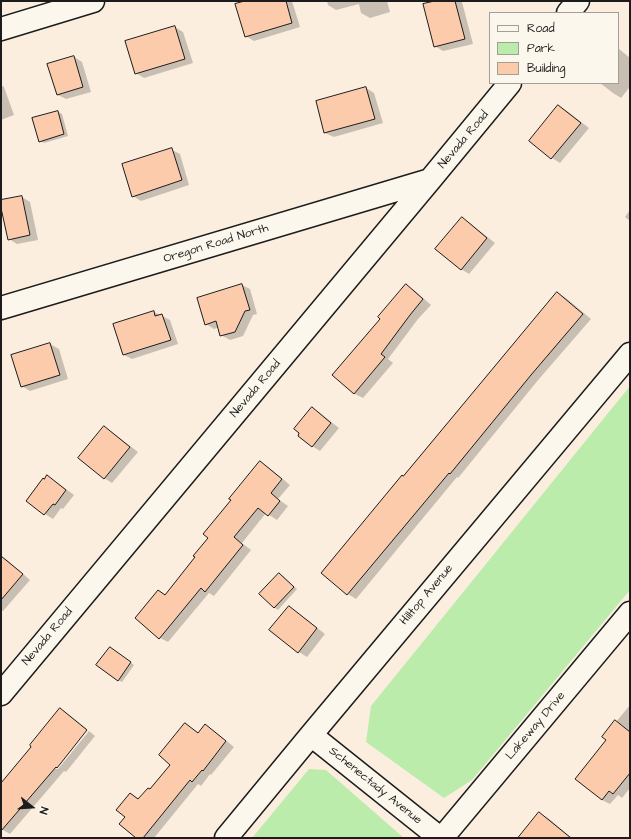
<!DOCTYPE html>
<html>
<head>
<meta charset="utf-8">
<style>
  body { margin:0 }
  #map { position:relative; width:631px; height:839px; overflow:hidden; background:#fbeedf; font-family:"Architects Daughter",sans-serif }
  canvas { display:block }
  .frame { position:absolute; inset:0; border:2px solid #1c1c1c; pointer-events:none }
  .legend { position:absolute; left:489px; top:12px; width:130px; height:72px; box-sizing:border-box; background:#fbf7ec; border:1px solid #a29f99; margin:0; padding:5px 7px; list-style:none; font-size:12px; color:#1c1c1c }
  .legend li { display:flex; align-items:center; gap:8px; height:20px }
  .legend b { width:20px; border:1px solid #a29f99 }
  .north { position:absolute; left:12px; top:787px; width:40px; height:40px; -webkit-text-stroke:3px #fbf7ec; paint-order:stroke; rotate:107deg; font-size:11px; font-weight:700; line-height:16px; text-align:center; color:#1c1c1c }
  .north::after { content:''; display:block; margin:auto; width:14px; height:18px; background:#1c1c1c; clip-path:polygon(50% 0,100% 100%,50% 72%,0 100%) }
</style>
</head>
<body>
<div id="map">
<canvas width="631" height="839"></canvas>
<div class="frame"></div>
<ul class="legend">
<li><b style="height:5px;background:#fbf7ec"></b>Road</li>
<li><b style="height:11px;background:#bbecab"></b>Park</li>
<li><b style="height:11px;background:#fccbac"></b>Building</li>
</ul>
<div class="north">N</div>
</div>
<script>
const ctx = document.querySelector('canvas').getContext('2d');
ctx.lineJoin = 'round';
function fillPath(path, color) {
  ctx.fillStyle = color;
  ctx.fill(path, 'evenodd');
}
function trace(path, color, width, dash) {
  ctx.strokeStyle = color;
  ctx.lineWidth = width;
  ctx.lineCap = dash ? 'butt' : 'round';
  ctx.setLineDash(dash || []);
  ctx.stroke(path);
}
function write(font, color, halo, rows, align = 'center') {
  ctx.font = font + ' "Architects Daughter",sans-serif';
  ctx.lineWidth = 3;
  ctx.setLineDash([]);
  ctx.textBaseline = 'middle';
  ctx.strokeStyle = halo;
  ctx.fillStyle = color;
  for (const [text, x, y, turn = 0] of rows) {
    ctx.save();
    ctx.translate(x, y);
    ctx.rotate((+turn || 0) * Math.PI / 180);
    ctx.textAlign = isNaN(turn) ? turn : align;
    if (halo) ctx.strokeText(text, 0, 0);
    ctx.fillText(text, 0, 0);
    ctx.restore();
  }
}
fillPath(new Path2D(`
  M630 386V590L472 780 444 798 366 742 371 706Z
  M309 769 326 770 404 838H252Z`), '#bbecab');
fillPath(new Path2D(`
  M249 1H292L300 27 254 41 246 36Z
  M327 1H387L390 12 370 18 361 13 359 4 336 10 328 5Z
  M439 1H460L462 2 473 44 443 51 435 46Z
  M175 27 183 32 193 63 144 78 136 73Z
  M618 48 630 58V88H629L621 98 613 93 600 83H618Z
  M74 57 82 62 91 92 66 99 58 95Z
  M1 85 4 87 14 115 1 120Z
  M366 88 374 93 383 123 334 137 325 133Z
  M559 106 567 111 589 128 560 163 552 158 530 141Z
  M58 112 62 114 68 136 44 143 40 141Z
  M172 150 180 154 189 185 141 201 133 196Z
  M22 197 30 202 38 240 17 244 9 239 1 202Z
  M630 210V221L625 217Z
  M462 219 470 223 495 243 469 274 461 269Z
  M242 285 250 289 257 314 253 315 243 336 230 340 221 335 219 327 214 329 206 324Z
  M406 285 414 290 431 305 418 319 388 359 393 363 363 398 355 394 333 375 381 318Z
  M558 293 566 298 591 319 539 379 458 478 457 477 356 599 348 594 322 573Z
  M154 312 170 320 178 344 132 359 124 355 114 325Z
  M50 344 59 349 68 379 30 391 22 386 13 355Z
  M312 408 320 413 339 428 320 451 312 446Z
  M104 427 112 432 138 452 112 483 104 478Z
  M260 462 268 467 290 485 278 499 288 506 277 520 266 513 242 543 251 550 214 596 209 593 168 642 160 638 136 618 158 591 166 595 196 557 209 538 232 500Z
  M47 477 55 481 74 495 63 509 61 508 53 519 45 514 27 501Z
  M1 556 6 559 30 580 3 611 1 610Z
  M279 574 283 576 297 589 278 610 275 608 260 594Z
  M289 607 297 612 325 634 307 657 299 652Z
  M114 650 134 665 122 682 118 680Z
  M630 705V788L622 798 618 795 610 804 602 800 607 740 616 722Z
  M60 709 68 714 87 729 55 769H58L89 731 95 736 66 772 64 771 10 834 1 829V784L33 747Z
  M185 724 199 733 205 726 213 730 234 747 211 775 210 774 201 786 198 784 154 838H137L126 817 131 794 139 799 150 791 172 764Z
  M539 813 548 818 572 838H527Z`), '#0003');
const building = new Path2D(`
  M245 1H286L292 23 245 37 235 4Z
  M435 1H455L465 39 434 47 423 4Z
  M175 26 185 59 135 74 125 41Z
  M74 56 83 87 57 95 47 64Z
  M366 87 375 119 324 133 316 101Z
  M558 105 581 123 551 159 529 141Z
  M58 111 64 134 39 142 32 118Z
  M172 148 182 180 132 197 122 164Z
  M22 196 30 235 8 240 1 208V200Z
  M462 217 487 238 461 270 435 249Z
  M242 284 250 310 245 311 235 332 220 336 216 321 205 325 197 298Z
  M406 284 423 299 410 315 381 354 385 357 354 394 332 375 380 319 378 317Z
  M557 292 583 314 531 375 450 474 449 473 347 595 321 573 402 475 403 476Z
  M154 311 155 316 162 314 171 340 123 355 113 324Z
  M50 343 60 375 21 387 11 355Z
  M312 407 331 423 312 447 298 436 299 433 294 429Z
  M104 426 130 447 104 479 78 458Z
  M260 461 282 479 271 493 280 501 268 516 258 508 234 537 243 545 205 592 201 588 159 639 135 618 158 590 165 595 195 557 193 556 208 538 203 534 231 500 229 499Z
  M47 475 66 490 55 505 53 504 44 515 26 501 43 478 44 479Z
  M1 556 23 574 1 600Z
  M279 573 294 587 274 608 259 594Z
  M289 606 317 628 298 653 269 630Z
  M110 647 131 662 118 681 96 665Z
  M60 708 87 730 57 768 56 767 1 831V783L31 747 30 745Z
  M615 720 630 732V773L613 794 609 791 602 800 575 779 606 740 602 737Z
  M185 723 198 733 205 724 226 741 203 771 202 770 192 782 190 780 143 838H136L119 824 125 817 116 810 130 793 138 799 148 788 150 789 170 765 159 755Z
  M539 812 571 838H518Z`);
fillPath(building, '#fccbac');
trace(building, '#1c1c1c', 1);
const street = new Path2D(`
  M568 13 578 1
  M1 29 93 1
  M1 308 430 180
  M1 694 430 180 510 83
  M311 735 440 838
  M226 838 311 735 630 354
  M442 838 630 613`);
trace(street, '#1c1c1c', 25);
trace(street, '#fbf7ec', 22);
write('12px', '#1c1c1c', '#fbf7ec', [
  ["Nevada Road",464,140,-50],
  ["Oregon Road North",216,244,-17],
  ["Nevada Road",256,389,-50],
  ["Hilltop Avenue",427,595,-50],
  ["Nevada Road",48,637,-50],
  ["Lakeway Drive",536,726,-50],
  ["Schenectady Avenue",375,786,39]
]);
</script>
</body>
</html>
